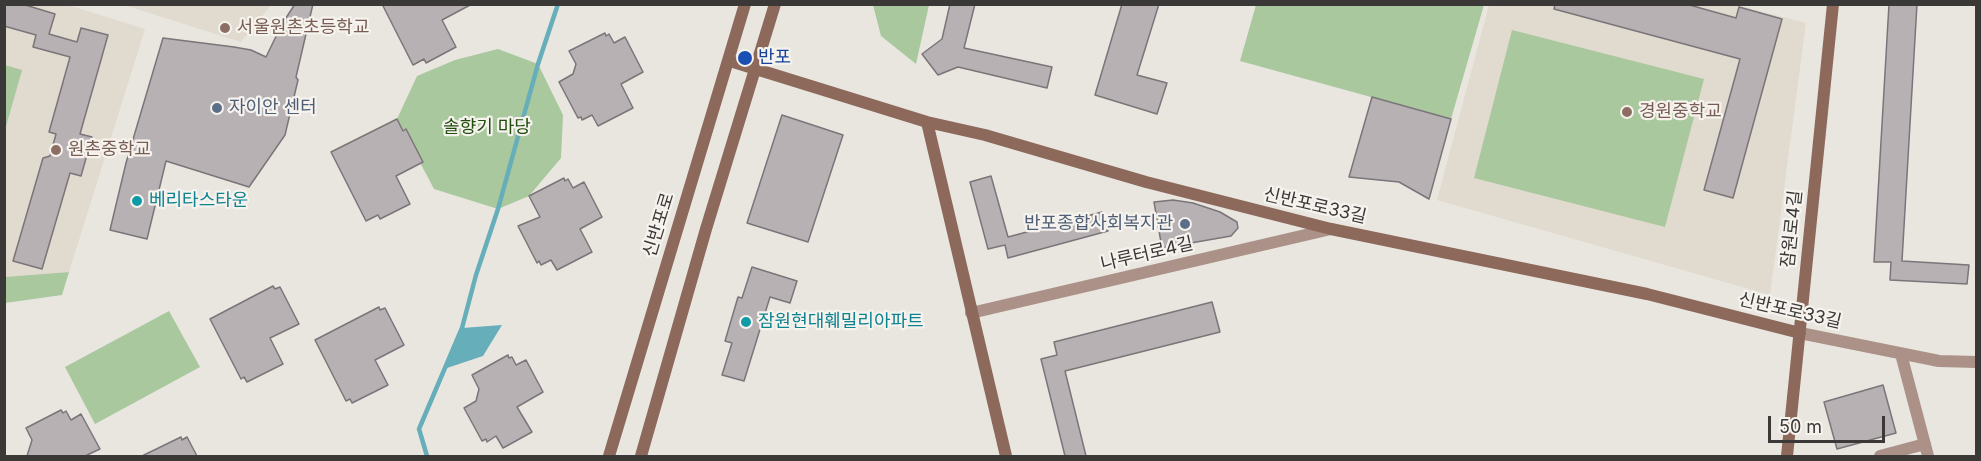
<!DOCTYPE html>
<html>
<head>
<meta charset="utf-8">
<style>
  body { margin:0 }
  #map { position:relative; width:1981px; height:461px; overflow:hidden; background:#e9e6e0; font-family:Inter,sans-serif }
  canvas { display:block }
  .frame { position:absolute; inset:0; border:6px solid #3a3937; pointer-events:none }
  .scale { position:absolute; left:1768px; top:416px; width:117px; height:27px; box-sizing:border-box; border:3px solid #3a3937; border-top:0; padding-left:8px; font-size:18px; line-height:21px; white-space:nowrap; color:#3a3937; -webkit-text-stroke:4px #f6f3ee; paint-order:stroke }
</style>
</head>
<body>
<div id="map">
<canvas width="1981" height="461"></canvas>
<div class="frame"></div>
<div class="scale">50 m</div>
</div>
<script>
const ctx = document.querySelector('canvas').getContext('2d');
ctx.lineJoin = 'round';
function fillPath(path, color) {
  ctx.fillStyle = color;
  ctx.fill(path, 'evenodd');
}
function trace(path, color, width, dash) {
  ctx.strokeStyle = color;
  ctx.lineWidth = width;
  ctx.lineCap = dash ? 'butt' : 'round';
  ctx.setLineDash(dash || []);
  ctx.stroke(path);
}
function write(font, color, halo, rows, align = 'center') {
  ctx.font = font + ' Inter,"Noto Sans KR",sans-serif';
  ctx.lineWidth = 4.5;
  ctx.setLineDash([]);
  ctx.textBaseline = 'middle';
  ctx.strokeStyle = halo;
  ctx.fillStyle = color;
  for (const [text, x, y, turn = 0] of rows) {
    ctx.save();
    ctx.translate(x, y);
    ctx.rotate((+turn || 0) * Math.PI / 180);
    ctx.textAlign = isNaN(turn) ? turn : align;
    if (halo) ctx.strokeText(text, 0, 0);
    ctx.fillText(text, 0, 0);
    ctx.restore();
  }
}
fillPath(new Path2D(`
  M5 5H68L145 29 69 272 5 277Z
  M124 5H271L241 42Z
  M1489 5H1737L1806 23 1770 295 1437 200Z`), '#e1dace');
fillPath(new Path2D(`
  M873 5H929L916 64 881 36Z
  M1256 5H1484L1451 119 1240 61Z
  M1512 30 1704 79 1665 227 1474 178Z
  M498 49 538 64 563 115 561 158 529 196 498 209 434 189 397 119 417 76 455 60Z
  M5 65 22 70 5 130 4 65Z
  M69 272 62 295 5 303V277Z
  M169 311 200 367 95 424 65 367Z`), '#a9c89e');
fillPath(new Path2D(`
  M502 325 483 356 444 369 462 328Z`), '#66aeb9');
trace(new Path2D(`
  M427 456 419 429 462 328 476 275 498 209 538 64 558 4`), '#66aeb9', 4.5);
const building = new Path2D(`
  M4 4H22L55 14 49 34 77 42 81 28 108 35 80 134 92 137 81 176 70 173 42 269 13 261 43 158 50 156 56 134 49 132 70 57 33 47 36 35 4 26Z
  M295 4H313L296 77 298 80 285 135 249 187 166 161 147 239 110 230 126 163 163 38 234 47 251 50 266 57 282 24Z
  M382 4H472L442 20 456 47 426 63 424 59 413 65Z
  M950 4H975L964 48 1052 67 1047 88 958 67 938 75 922 54 942 39Z
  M1122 4H1159L1137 75 1167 83 1157 114 1095 95Z
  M1555 4H1686L1736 18 1739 7 1782 19 1733 198 1704 190 1740 59 1554 9Z
  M1889 4H1917L1902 261 1969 265 1967 284 1890 280 1891 262H1874Z
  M605 33 606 36 609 34 614 43 625 37 643 72 621 84 633 108 598 126 592 115 582 120 581 117 578 118 559 82 573 74 576 64 569 51Z
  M1372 97 1451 119 1429 199 1399 182 1349 177Z
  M782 115 843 135 808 242 747 223Z
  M397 119 403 131 406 129 423 162 396 176 410 204 380 219 378 215 366 221 331 152Z
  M991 176 1008 237 1102 212 1108 231 1008 258 1005 245 988 249 970 182Z
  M564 178 565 181 568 179 573 188 584 182 602 217 580 229 592 252 557 270 551 260 541 265 539 261 537 263 518 226 540 217 529 196Z
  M1173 200 1193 203 1220 212 1237 222 1238 228 1231 236 1162 248 1154 202Z
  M752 267 797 281 790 303 770 297 744 381 722 375 732 343 725 341 738 297 742 298Z
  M273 286 275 289 280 287 299 324 270 338 283 364 247 382 244 377 241 379 210 319Z
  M1212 302 1220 332 1065 371 1086 456H1065L1041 359 1057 355 1054 342Z
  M379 307 380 310 385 308 404 345 375 360 388 385 352 403 350 399 346 401 315 340Z
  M508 355 509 358 512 357 516 365 526 360 543 392 517 407 532 432 503 448 496 436 487 442 486 439 482 441 464 408 476 401 479 389 472 375Z
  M1883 385 1896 433 1837 449 1824 402Z
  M61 410 63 413 66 411 71 420 81 414 100 449 85 456H27L32 440 26 428Z
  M181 437 182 440 187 437 197 456H142Z`);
fillPath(building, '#b7b1b4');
trace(building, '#7a7578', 1.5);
trace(new Path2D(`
  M971 313 1331 229
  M1800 333 1939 361 1976 362
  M1901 354 1928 456
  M1880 456 1925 444`), '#ab9188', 12);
trace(new Path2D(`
  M730 61 927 122 985 135 1146 182 1331 229 1647 294 1800 333
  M927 122 1006 456
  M609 456 745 4
  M641 456 706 229 775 4
  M1787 456 1833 4`), '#8c695b', 12);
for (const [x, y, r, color] of [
  [225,28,6,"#8d6e63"],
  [745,58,8,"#1a4fb4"],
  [217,108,6,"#5c6f8a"],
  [1627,112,6,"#8d6e63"],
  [56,150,6,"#8d6e63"],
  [137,201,6,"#0f9aa8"],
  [1185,224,6,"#5c6f8a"],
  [746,322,6,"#0f9aa8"]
]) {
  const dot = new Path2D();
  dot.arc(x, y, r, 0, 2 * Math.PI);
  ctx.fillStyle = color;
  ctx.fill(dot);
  trace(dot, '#f6f3ee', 2);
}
write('18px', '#785e54', '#f6f3ee', [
  ["서울원촌초등학교",237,28],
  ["경원중학교",1639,112],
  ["원촌중학교",68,150]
], 'left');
write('18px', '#164399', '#f6f3ee', [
  ["반포",758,58]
], 'left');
write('18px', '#4e5e75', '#f6f3ee', [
  ["자이안 센터",229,108],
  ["반포종합사회복지관",1173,224,"right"]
], 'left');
write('18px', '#214d0c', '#f6f3ee', [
  ["솔향기 마당",487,128]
]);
write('18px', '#0d838f', '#f6f3ee', [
  ["베리타스타운",149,201],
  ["잠원현대훼밀리아파트",758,322]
], 'left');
write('18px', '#3a3937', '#f6f3ee', [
  ["신반포로33길",1315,206,13],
  ["신반포로",659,225,-73],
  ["잠원로4길",1792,229,-84],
  ["나루터로4길",1147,254,-13],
  ["신반포로33길",1790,311,13]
]);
</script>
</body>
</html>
